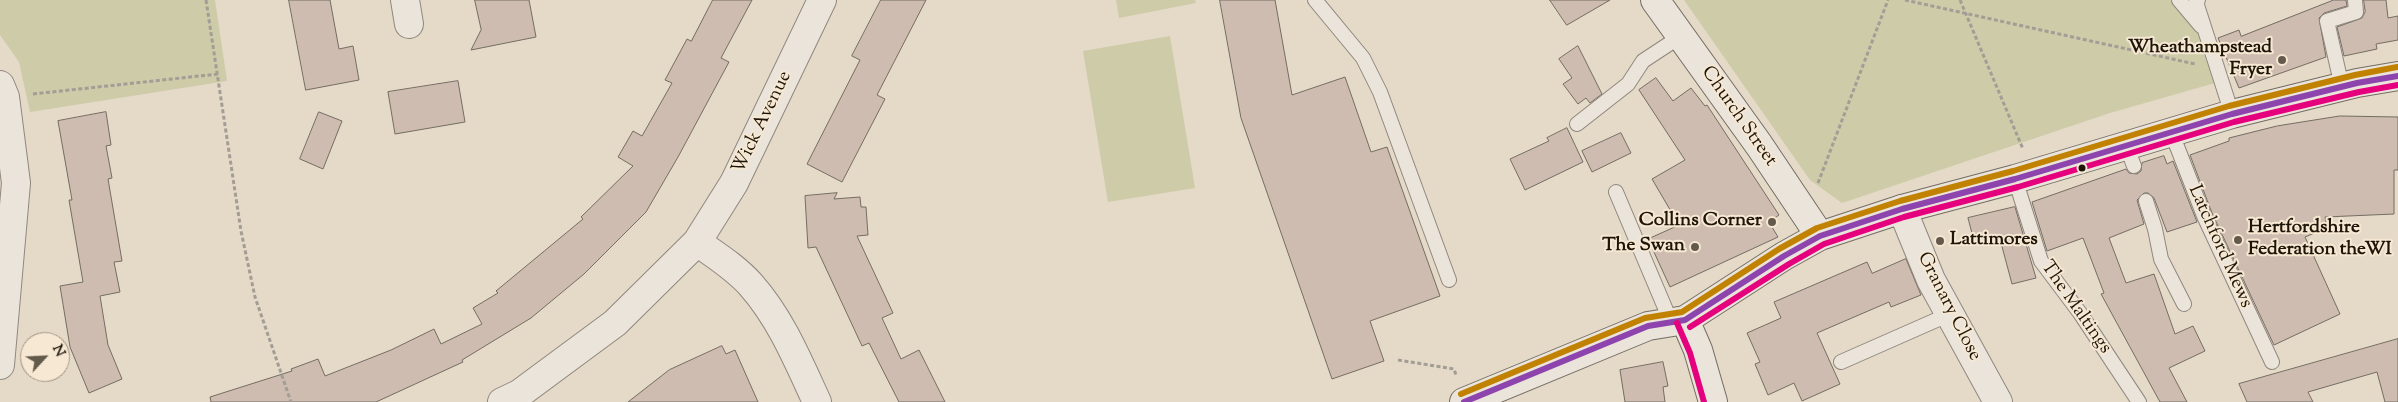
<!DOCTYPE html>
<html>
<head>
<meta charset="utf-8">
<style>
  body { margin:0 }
  #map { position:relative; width:2398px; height:402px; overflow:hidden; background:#e5d9c8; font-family:"Sorts Mill Goudy",serif }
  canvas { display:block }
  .north { position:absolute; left:20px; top:332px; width:50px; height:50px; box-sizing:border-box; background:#f6e8d3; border:1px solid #a09482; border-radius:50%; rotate:65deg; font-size:14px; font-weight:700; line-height:20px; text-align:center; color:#1e1509 }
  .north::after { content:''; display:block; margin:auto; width:18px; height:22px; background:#645a4c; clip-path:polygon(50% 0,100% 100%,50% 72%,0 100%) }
</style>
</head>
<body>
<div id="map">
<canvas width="2398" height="402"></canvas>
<div class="north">N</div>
</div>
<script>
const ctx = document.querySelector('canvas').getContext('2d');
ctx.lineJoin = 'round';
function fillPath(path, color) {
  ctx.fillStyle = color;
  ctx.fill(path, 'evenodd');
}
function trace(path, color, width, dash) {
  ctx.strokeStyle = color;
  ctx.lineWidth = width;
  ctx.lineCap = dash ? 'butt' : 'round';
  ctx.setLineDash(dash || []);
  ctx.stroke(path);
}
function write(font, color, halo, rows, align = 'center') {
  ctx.font = font + ' "Sorts Mill Goudy",serif';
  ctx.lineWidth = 4;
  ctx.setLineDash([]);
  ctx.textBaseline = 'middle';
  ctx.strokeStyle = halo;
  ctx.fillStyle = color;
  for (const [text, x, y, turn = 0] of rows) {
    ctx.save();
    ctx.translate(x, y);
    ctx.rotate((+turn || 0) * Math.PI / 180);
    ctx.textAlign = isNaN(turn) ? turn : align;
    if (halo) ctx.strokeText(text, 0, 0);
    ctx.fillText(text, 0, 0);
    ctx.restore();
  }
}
fillPath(new Path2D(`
  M0 0H215L227 81 30 112 19 62 0 35Z
  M1116 0H1195L1196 3 1119 18Z
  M1684 0H2204L2215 83 2110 113 1842 203 1810 180Z
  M1170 36 1195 188 1108 202 1083 51Z`), '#cecba9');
const building = new Path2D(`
  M289 0H330L339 49 353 46 359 80 306 90Z
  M475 0H529L536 37 471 50 481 30Z
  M713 0H752L721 58 729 62 678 157 646 212 584 274 531 318 462 360 463 362 376 402H211L210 397 292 371 291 369 318 359 325 376 391 350 434 329 441 344 482 324 473 308 498 293 496 291 583 219 581 217 633 166 618 157 633 131 642 136 672 83 665 80 687 39 691 41Z
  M881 0H926L877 95 885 99 842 182 807 164 860 60 852 56Z
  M1220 0H1275L1292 95 1345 77 1371 152 1387 147 1440 296 1370 321 1384 361 1332 379 1241 118Z
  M1550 0H1610L1567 25Z
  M2334 0H2346L2347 6 2324 13 2319 18 2326 57 2239 88 2218 38 2239 30 2241 36Z
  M2364 0H2386L2388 18 2398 16V40L2376 44 2377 49 2344 56 2337 27 2362 18 2365 12Z
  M1578 46 1602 94 1590 103 1586 98 1578 104 1563 84 1572 78 1559 59Z
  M1656 78 1673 101 1691 88 1705 106 1707 105 1779 215 1769 222 1778 237 1670 287 1648 239 1679 225 1652 179 1685 160 1639 90Z
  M458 81 465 122 395 134 388 92Z
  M106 112 111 145 106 146 112 178 108 179 122 261 114 262 120 292 100 296 108 345 122 379 89 393 70 347 60 286 83 282 69 200H72L58 121Z
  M319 112 342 121 323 169 300 159Z
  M2340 116 2398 117V170H2394V214L2325 217 2327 228 2305 237 2340 314 2274 345 2212 213 2190 155 2229 141V138L2277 126Z
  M1567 128 1583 162 1525 190 1510 159 1549 141 1547 138Z
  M1621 133 1631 153 1592 172 1582 151Z
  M2164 156 2167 164 2173 161 2197 222 2167 232 2154 198 2148 193H2144L2137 200 2144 224 2109 238 2126 283 2154 274 2175 334 2193 326 2205 351 2169 368 2187 402H2160L2101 294 2104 293 2083 238 2047 251 2032 202 2126 169 2129 173 2137 174 2141 171 2142 163Z
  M837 193 834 199 860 197 861 207H866L868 235 857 236 893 313 882 318 901 359 919 350 945 402H899L869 343 862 346 816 247 808 248 805 196Z
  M2015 207 2036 278 2012 284 2000 239 1975 245 1968 218Z
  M1906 259 1921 295 1891 307 1889 302 1817 333 1840 384 1802 401 1794 383 1768 395 1755 364 1760 362 1747 333 1781 318 1774 302 1867 262 1872 273Z
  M2398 339V402H2385L2377 372 2308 392 2313 402H2247L2239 384Z
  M722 346 726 354 735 350 758 402H628L669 370Z
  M1663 362 1668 386 1663 387 1665 402H1625L1620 370Z`);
fillPath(building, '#cdbcaf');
trace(building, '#746d63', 1);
const lane = new Path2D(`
  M1315 0 1363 58 1380 92 1449 280
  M2179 0 2201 26
  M2198 0 2196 2 2232 114
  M2342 87 2327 21 2356 12 2355 0
  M1577 124 1628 84 1643 61 1681 36
  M2171 131 2204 216 2272 362
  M2126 145 2134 166
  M2015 179 2041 261 2080 313 2139 402
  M1616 192 1671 322
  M2146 201 2155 229 2161 259 2184 304
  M1841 362 1950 314`);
const street = new Path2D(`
  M405 0 409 24
  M0 85 5 97 16 183 0 365
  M1902 209 1931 280 1998 402
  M697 242C715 255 735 267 751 285 781 319 798 361 817 402
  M502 402 519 394 615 323 697 242 734 183 822 0`);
const secondary = new Path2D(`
  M1655 0 1759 145 1820 236
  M1685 320 1698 350 1713 402
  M1464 402 1648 326 1685 320 1784 256 1820 236 1902 209 2015 179 2232 114 2357 83 2398 76`);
trace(lane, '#90887d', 16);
trace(street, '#90887d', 30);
trace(secondary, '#746d63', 30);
trace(new Path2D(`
  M206 0 241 231 255 297 291 402
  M1905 0 2195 64
  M1960 0 2023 149
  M33 94 218 74
  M1818 183 1888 0
  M1398 360 1454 369 1456 375`), '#a29d95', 3, [4, 2.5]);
trace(lane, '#eae4db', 14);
trace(street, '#eae4db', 28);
trace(secondary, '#eae4db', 28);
trace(new Path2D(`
  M1464 402 1648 326 1685 320 1784 256 1820 236 1902 209 2015 179 2232 114 2357 83 2398 76`), '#8e44ad', 6);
trace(new Path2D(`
  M1677 323 1690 353 1704 402
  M1690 327 1789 264 1824 244 1904 217 2018 187 2234 122 2359 92 2398 85`), '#e5007d', 6);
trace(new Path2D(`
  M1461 394 1645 318 1682 312 1779 249 1817 228 1900 201 2013 171 2229 106 2355 75 2397 67`), '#c18202', 6);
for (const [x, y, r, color] of [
  [2282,60,5,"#645a4c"],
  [2082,168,4.5,"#1e1509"],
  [1772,222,5,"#645a4c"],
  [2238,240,5,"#645a4c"],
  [1940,241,5,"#645a4c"],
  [1695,247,5,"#645a4c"]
]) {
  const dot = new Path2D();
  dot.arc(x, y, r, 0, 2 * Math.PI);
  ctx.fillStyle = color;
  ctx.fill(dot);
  trace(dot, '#f6e8d3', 2);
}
write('bold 19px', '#1e1509', '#f6e8d3', [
  ["Wheathampstead",2272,49],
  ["Fryer",2272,71],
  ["Collins Corner",1762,222],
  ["Hertfordshire",2248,229,"left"],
  ["Federation theWI",2248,251,"left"],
  ["Lattimores",1950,241,"left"],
  ["The Swan",1685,247]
], 'right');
write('19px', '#1e1509', '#f6e8d3', [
  ["Church Street",1738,117,55],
  ["Wick Avenue",763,123,-64],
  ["Latchford Mews",2219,247,66],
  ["Granary Close",1948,307,63],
  ["The Maltings",2075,308,55]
]);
</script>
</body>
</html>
